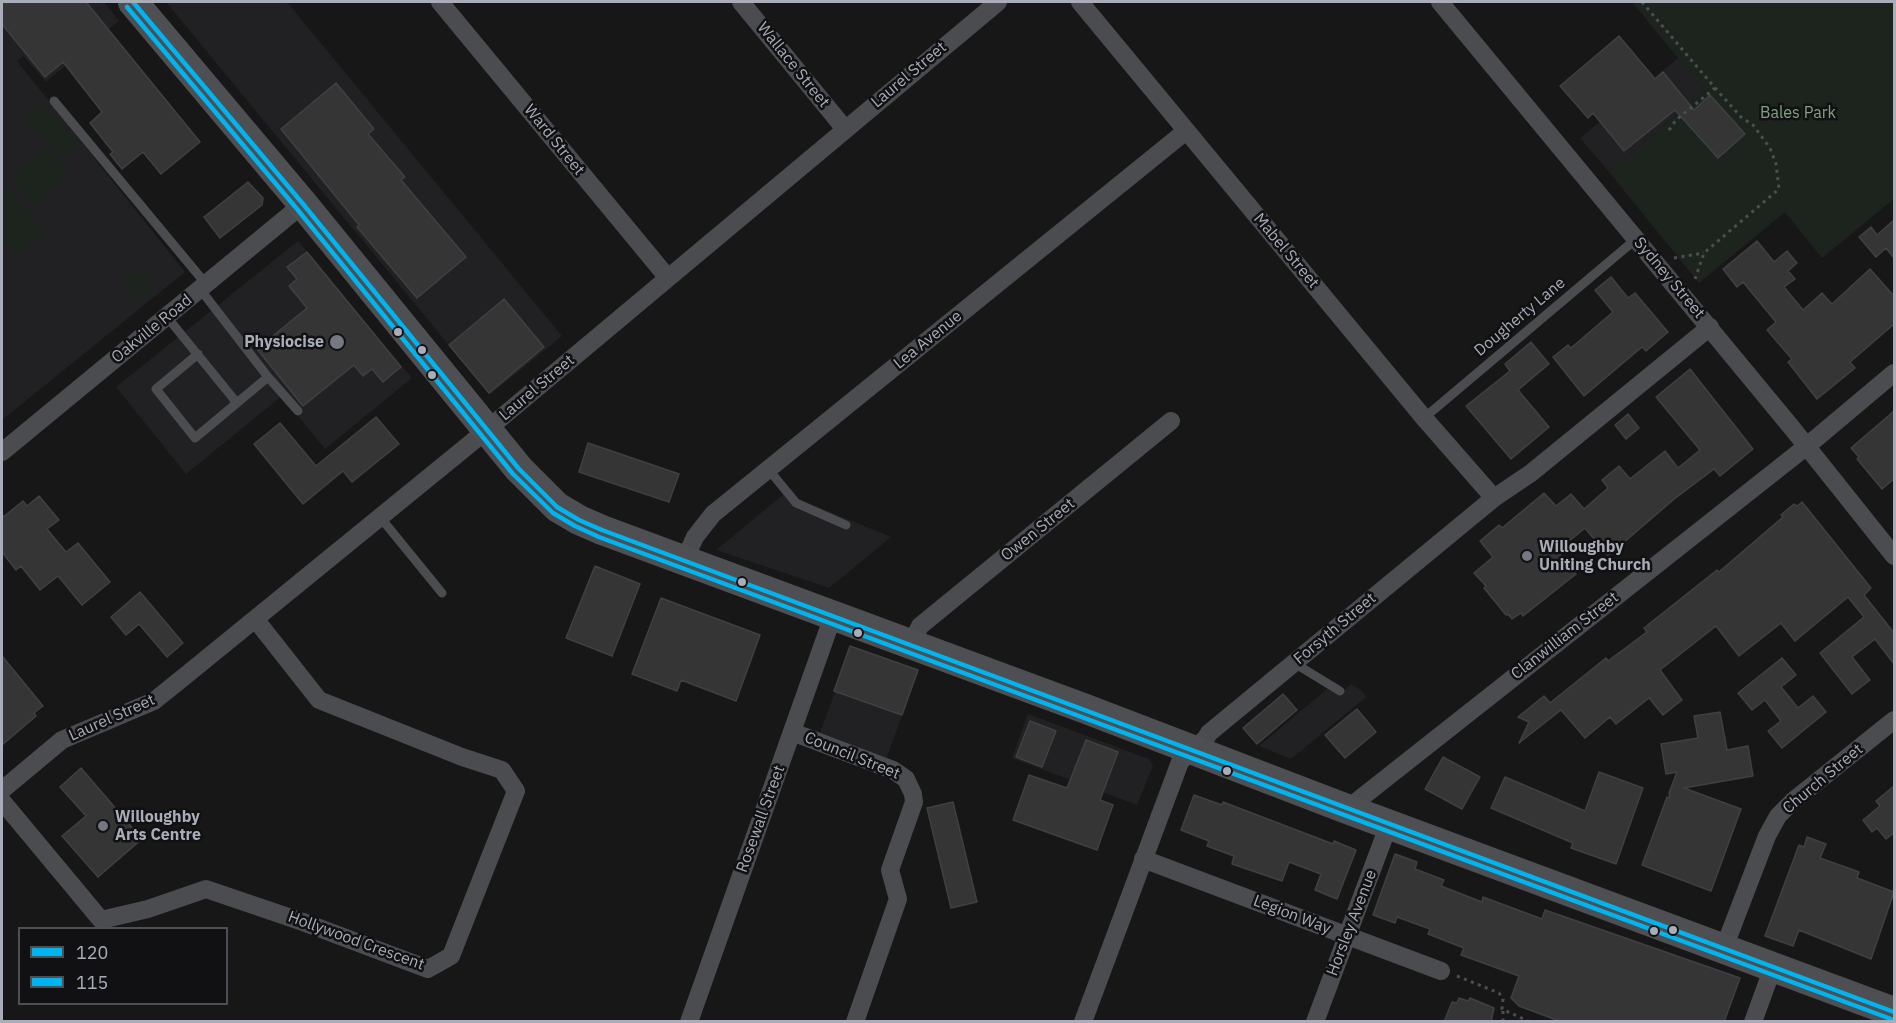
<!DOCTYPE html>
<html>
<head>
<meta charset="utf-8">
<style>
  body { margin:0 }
  #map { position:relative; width:1896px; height:1023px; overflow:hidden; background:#171717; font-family:"IBM Plex Sans",sans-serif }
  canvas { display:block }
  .frame { position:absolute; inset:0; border:3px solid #a8adb8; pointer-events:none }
  .legend { position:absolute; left:18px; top:927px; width:210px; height:78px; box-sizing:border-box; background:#111113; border:2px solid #4d4f55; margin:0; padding:8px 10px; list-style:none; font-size:18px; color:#a8adb8 }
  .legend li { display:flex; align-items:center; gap:12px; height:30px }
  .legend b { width:30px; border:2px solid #4d4f55 }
</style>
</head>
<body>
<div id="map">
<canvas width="1896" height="1023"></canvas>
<div class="frame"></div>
<ul class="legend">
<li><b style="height:8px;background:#00b5ef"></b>120</li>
<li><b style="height:8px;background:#00b5ef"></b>115</li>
</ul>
</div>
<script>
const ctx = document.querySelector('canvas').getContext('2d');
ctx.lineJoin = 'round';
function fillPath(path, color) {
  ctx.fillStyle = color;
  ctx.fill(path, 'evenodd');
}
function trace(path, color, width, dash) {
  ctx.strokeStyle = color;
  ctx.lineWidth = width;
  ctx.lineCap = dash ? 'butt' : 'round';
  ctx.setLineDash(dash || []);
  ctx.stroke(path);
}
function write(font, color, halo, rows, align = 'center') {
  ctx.font = font + ' "IBM Plex Sans",sans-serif';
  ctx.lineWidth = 5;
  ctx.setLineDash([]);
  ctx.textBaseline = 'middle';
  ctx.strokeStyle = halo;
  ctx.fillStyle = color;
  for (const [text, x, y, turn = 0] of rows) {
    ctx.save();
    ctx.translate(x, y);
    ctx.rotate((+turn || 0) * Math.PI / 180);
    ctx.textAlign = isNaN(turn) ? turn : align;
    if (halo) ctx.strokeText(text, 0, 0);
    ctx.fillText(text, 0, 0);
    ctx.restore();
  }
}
fillPath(new Path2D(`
  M2 2H104L119 21 46 82 23 56 17 61 185 272 2 420Z
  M166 2H287L562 336 490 395Z
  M1678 58 1705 91 1609 172 1580 138Z
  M298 241 412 378 325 449 282 396 186 474 116 387Z
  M791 488 799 499 891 537 829 588 716 550Z
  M851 649 918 673 886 759 820 733Z
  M1351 684 1361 690 1366 697 1291 759 1259 746 1328 688 1339 695Z
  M1028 714 1149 759 1153 766 1137 805 1012 758Z`), '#212123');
fillPath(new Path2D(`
  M1632 2H1894V199L1822 258 1785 212 1699 283 1609 172 1705 91Z
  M42 101 77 142 59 157 24 116Z
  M47 147 71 175 34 206 11 177Z
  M2 180 44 231 16 255 2 237Z
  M124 283a14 14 0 1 1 28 0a14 14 0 1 1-28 0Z`), '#1d241e');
const building = new Path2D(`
  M2 2H86L200 142 161 174 143 152 122 169 110 154 113 152 90 123 102 112 63 62 45 77 2 24Z
  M1619 36 1655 79 1663 72 1694 110 1710 95 1745 134 1718 158 1675 110 1624 151 1593 113 1588 118 1560 86Z
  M336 83 374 129 368 134 405 177 401 180 466 257 417 298 357 227 359 225 281 129Z
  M248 182 263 198 262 205 220 238 204 217Z
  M1894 220V258L1886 248 1876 257 1859 237 1871 227 1877 235Z
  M1757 241 1774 262 1787 251 1797 263 1788 271 1795 279 1784 287 1803 310 1822 293 1832 304 1870 269 1894 296V324L1850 362 1855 368 1817 399 1788 362 1792 359 1767 330 1776 322 1743 282 1737 287 1723 269Z
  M307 252 401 367 383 382 372 369 363 376 354 365 303 406 257 349 307 308 289 286 297 279 287 267Z
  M1611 277 1628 298 1635 293 1668 332 1646 351 1642 347 1584 396 1553 357 1568 345 1571 348 1613 312 1595 290Z
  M504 299 544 347 489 393 449 345Z
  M1531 342 1549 364 1518 390 1549 427 1511 459 1466 406 1510 371 1505 364Z
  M1690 369 1753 449 1720 476 1714 469 1673 500 1608 556 1585 528 1557 551 1576 574 1523 616 1521 613 1512 619 1508 614 1506 615 1484 588 1486 586 1474 573 1493 557 1480 541 1499 525 1502 528 1544 493 1556 506 1571 494 1584 509 1608 488 1602 480 1619 466 1630 479 1665 451 1678 468 1700 450 1656 397Z
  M1894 411V479L1882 489 1857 459 1859 457 1851 448Z
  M1628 414 1639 428 1626 439 1615 425Z
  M376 417 399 444 352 482 343 471 303 504 254 444 280 423 316 466Z
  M588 443 679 474 669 502 579 472Z
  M39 496 59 520 47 529 66 552 78 543 110 582 82 605 58 576 40 590 21 566 16 570 2 552V518L23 501 27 506Z
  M1802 502 1871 588 1864 595 1894 633V664L1875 639 1852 657 1870 680 1852 694 1820 653 1864 617 1848 597 1795 641 1781 623 1739 656 1716 626 1660 670 1682 700 1663 715 1649 698 1616 724 1610 717 1585 738 1561 710 1519 743 1529 722 1518 717 1544 696 1550 703 1606 658 1608 661 1647 632 1644 628 1717 570 1719 572 1783 517 1781 515 1789 508 1794 504 1797 506Z
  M595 566 640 584 612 656 566 638Z
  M140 592 183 643 167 657 139 624 126 635 111 617Z
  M661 598 760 635 736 701 681 680 677 691 632 674Z
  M850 646 918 670 902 715 834 691Z
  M2 656 43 706 34 713 36 716 2 745Z
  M1782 658 1796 675 1781 687 1798 708 1813 696 1826 712 1782 748 1768 731 1781 721 1765 700 1752 710 1738 693Z
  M1283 694 1297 710 1257 744 1243 728Z
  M1357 709 1376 732 1345 758 1325 735Z
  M1720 712 1727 750 1748 746 1753 776 1684 788 1741 809 1711 891 1642 865 1667 797 1670 798 1669 793 1677 772 1666 774 1661 744 1698 738 1694 716Z
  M1030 721 1056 731 1042 767 1016 757Z
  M1086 740 1118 752 1100 800 1113 805 1097 850 1013 820 1029 775 1067 788Z
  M1443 757 1480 777 1462 809 1425 789Z
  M81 768 142 839 98 877 62 836 86 816 60 787Z
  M1599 772 1643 788 1616 864 1571 848 1573 843 1491 808 1505 777 1585 811Z
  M1894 786V833L1886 839 1877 828 1872 832 1863 820 1880 806 1876 801Z
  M1194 795 1222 805 1223 802 1333 844 1334 841 1356 850 1337 899 1315 890 1321 874 1289 862 1282 881 1232 864 1234 856 1207 846 1209 841 1181 830Z
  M953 802 977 902 951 908 927 808Z
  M1807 837 1826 844 1820 858 1859 872 1857 878 1894 892 1871 959 1799 930 1793 946 1765 936 1799 845 1804 847Z
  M1395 854 1417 862 1415 869 1444 880 1441 886 1482 902 1483 897 1542 919 1545 910 1740 978 1724 1022H1562L1519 1006 1511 998 1519 976 1461 955 1464 948 1428 934 1430 929 1397 917 1395 923 1373 915Z
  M1459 998 1468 1001 1470 998 1494 1008 1491 1022H1444L1452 1002 1457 1003Z`);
fillPath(building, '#353536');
trace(building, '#3f4043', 1.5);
trace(new Path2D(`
  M1642 2 1715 88 1676 120 1667 133
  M1674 258 1704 253
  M1695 279 1704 253 1779 189 1776 164 1770 148 1753 125 1741 117 1715 88
  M2 516 3 517
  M1457 976 1499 993 1503 999 1502 1009 1530 1022
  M1503 1011V1022`), '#4d4e52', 3, [3, 4.5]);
trace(new Path2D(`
  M54 101 206 284
  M200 289 268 377 298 411
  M167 317 237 403
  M198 354 156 389 195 438 268 377
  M1424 418 1636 239
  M769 470 796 503 846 525
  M380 517 442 593
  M1294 663 1340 691`), '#4b4c50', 9);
trace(new Path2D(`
  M440 2 668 278
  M741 2 845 129
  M1080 2 1424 418 1494 498
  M1440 2 1792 428 1894 556
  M2 452 303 204
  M684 561 695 537 713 514 1186 131
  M911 644 920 626 1171 421
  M792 732 893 770 906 779 913 794 914 802 890 870 898 899 855 1022
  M2 790 62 740 154 701 190 672 471 443 998 2
  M2 801 101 920 148 909 206 889 303 922 428 969 451 956 516 791 502 770 462 757 319 700 256 620
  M1347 809 1807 446 1894 373
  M1143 859 1441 971
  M1724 948 1767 836 1778 816 1793 801 1894 720
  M689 1022 833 616
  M1083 1022 1180 762 1206 738 1209 733 1494 498 1531 473 1710 327
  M1315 1022 1389 824
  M1753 1022 1773 967`), '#4b4c50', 18);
trace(new Path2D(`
  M133 2 303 204 519 469 557 507 579 520 602 530 1086 709 1347 809 1894 1012`), '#4d4f52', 30);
trace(new Path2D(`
  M133 2 303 204 519 469 557 507 579 520 602 530C1033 689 1463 852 1894 1012`), '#00b5ef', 4.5);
trace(new Path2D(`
  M127 7 297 209 513 474 553 513 575 526 599 537C1031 696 1460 859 1891 1019`), '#00b5ef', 4.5);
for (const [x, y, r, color] of [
  [398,332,5,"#a8adb8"],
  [337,342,8,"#757880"],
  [422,350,5,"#a8adb8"],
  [432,375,5,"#a8adb8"],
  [1527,556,6,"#757880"],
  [742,582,5,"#a8adb8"],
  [858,633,5,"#a8adb8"],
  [1227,771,5,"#a8adb8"],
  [103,826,6,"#757880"],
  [1673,930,5,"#a8adb8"],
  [1654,931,5,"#a8adb8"]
]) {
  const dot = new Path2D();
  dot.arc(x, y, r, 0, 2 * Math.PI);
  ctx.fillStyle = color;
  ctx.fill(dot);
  trace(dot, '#111113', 2);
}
write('16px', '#a8adb8', '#111113', [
  ["Wallace Street",793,65,51],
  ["Laurel Street",909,75,-40],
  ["Ward Street",554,140,51],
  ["Mabel Street",1286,251,50],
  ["Sydney Street",1669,278,50],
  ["Dougherty Lane",1520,317,-40],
  ["Oakville Road",152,329,-39],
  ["Lea Avenue",928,340,-39],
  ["Laurel Street",537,388,-40],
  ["Owen Street",1038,530,-39],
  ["Forsyth Street",1335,629,-40],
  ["Clanwilliam Street",1565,636,-38],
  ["Laurel Street",112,718,-24],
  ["Council Street",852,756,22],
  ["Church Street",1823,779,-40],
  ["Rosewall Street",761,819,-70],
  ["Legion Way",1292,915,21],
  ["Horsley Avenue",1352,923,-69],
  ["Hollywood Crescent",356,941,20]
]);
write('16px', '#7fa381', '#111113', [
  ["Bales Park",1798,113]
]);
write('bold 16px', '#a8adb8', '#111113', [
  ["Physiocise",324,342,"right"],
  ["Willoughby",1539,547],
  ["Uniting Church",1539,565],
  ["Willoughby",115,817],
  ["Arts Centre",115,835]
], 'left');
</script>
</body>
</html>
